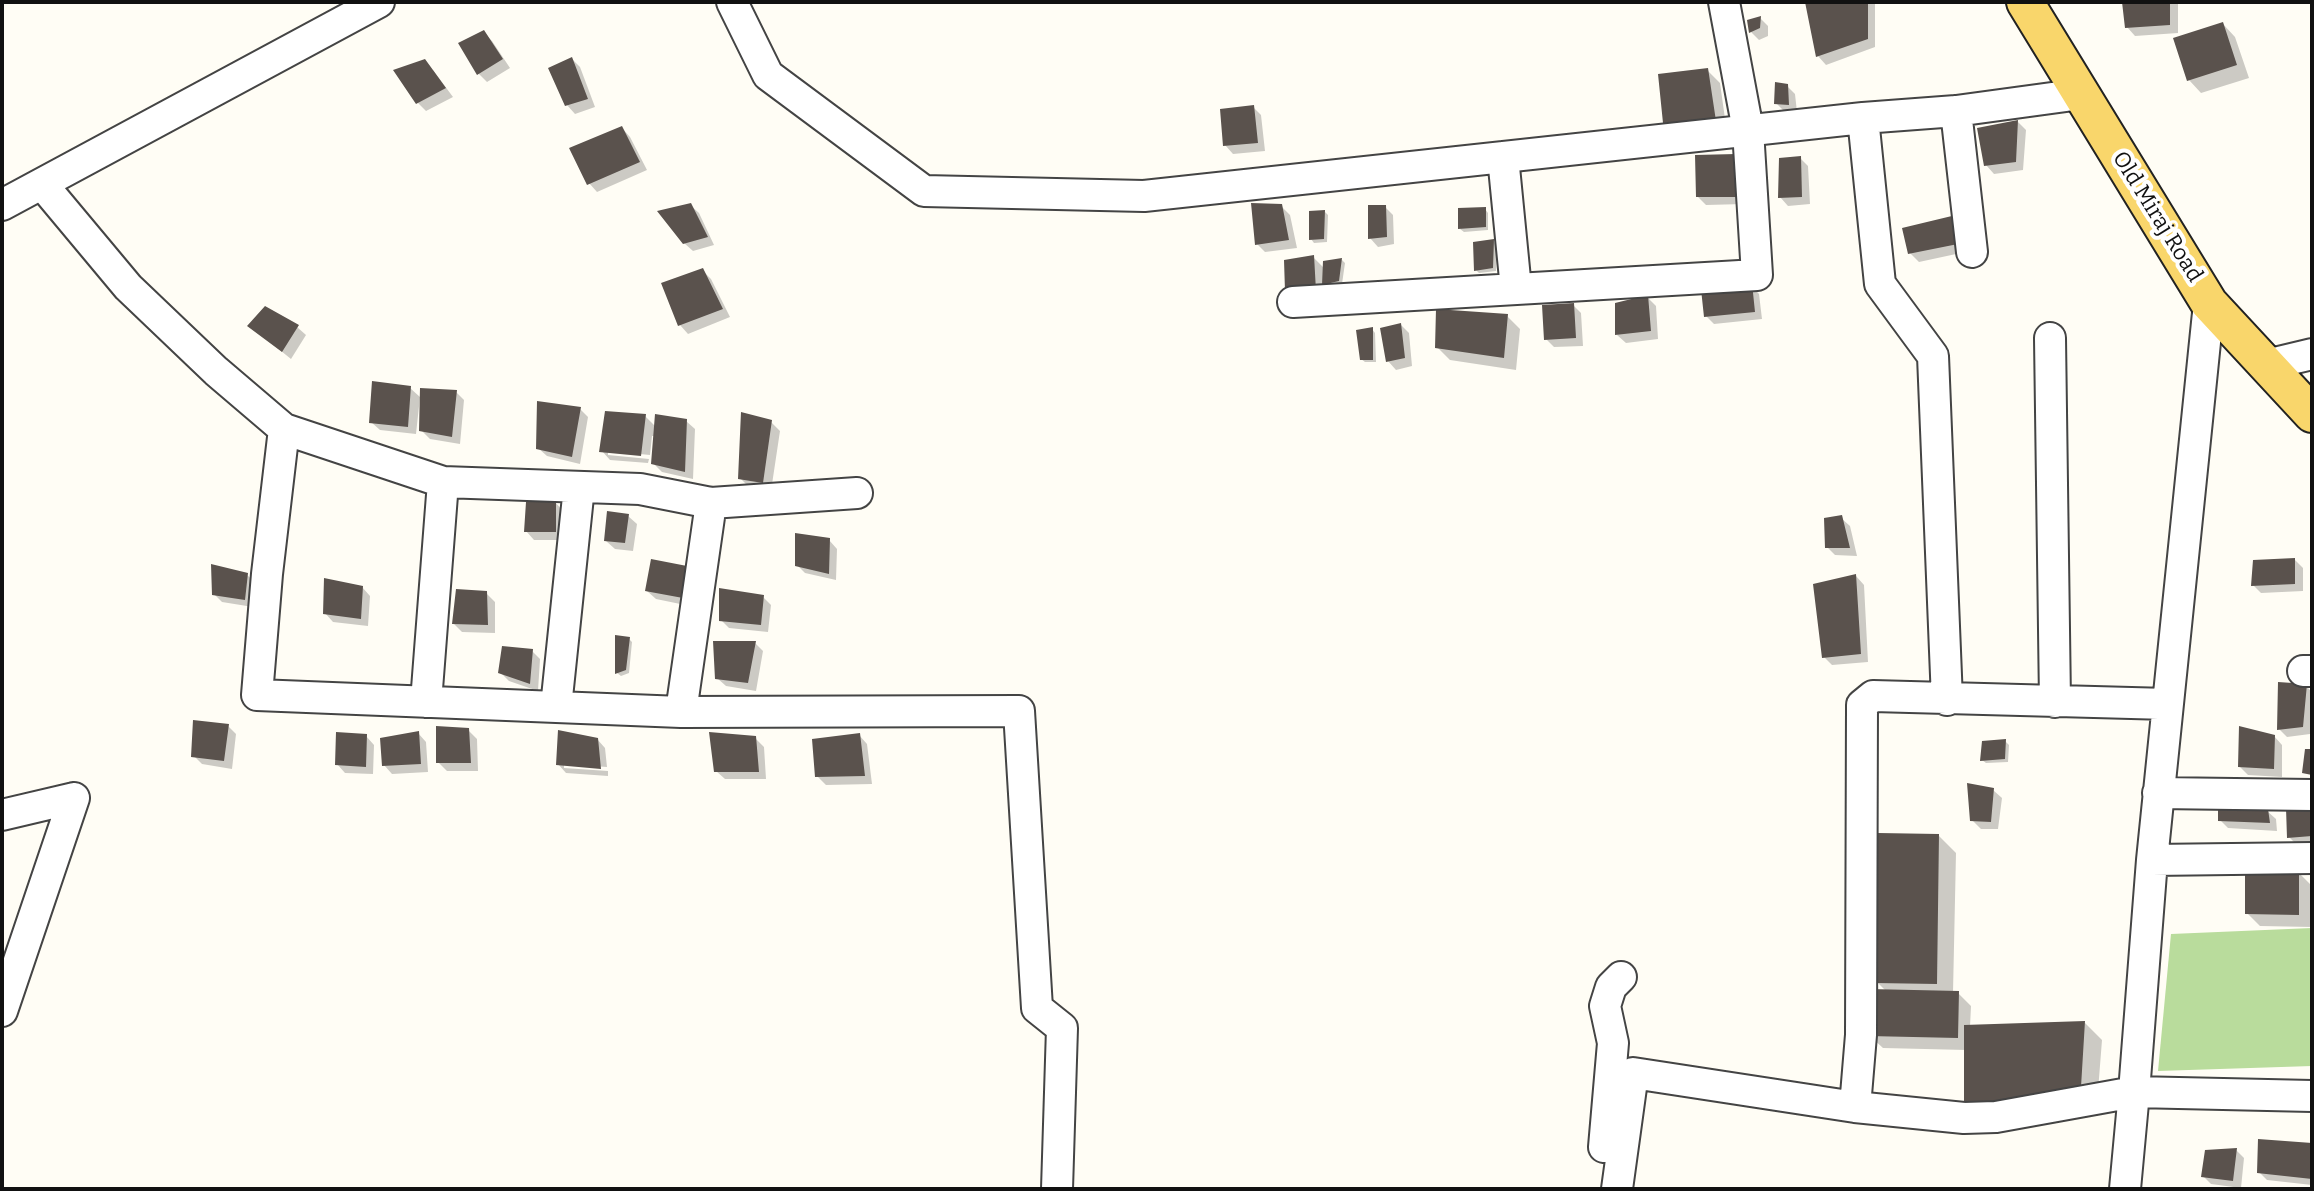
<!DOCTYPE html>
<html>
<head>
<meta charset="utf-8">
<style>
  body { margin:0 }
  #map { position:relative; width:2314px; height:1191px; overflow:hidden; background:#fffdf5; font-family:Bitter,serif }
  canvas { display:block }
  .frame { position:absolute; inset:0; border:4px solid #111; pointer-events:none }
</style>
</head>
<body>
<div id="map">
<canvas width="2314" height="1191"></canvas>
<div class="frame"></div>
</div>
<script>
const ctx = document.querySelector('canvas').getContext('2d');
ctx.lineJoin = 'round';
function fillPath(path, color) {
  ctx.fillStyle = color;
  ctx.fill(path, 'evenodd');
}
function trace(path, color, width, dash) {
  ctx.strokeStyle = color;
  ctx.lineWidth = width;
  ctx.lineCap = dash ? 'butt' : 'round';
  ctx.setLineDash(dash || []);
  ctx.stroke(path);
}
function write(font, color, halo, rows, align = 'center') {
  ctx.font = font + ' Bitter,serif';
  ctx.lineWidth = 8;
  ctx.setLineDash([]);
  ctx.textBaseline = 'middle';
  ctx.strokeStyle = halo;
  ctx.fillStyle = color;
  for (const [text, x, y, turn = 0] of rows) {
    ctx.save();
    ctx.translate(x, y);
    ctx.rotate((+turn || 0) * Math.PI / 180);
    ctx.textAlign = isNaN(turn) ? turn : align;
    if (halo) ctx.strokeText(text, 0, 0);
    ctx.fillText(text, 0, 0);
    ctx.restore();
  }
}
fillPath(new Path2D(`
  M2312 928V1066L2158 1071 2171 934Z`), '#b9dc9c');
fillPath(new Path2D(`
  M1807 2H1875V47L1826 65 1818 56Z
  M2124 2H2178V33L2135 36 2127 27Z
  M1760 18 1768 26V36L1759 40 1751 32Z
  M2223 24 2235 37 2249 78 2201 93 2189 80Z
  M483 32 492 41 510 68 487 82 479 74Z
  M572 59 580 67 595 107 575 114 567 105Z
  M433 70 453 97 426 111 418 103Z
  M1707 70 1720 83 1727 133 1678 135 1665 122Z
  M1787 86 1795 94 1797 112H1785L1776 103Z
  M1253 107 1261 115 1265 151 1233 154 1225 145Z
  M2018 122 2026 130 2023 170 1994 174 1986 165Z
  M622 128 630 137 647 170 597 192 589 183Z
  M1735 156 1744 204 1706 205 1698 197Z
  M1800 158 1808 166 1810 204 1788 206 1780 197Z
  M690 205 699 213 714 245 693 251 684 243Z
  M1281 206 1290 215 1297 248 1265 252 1257 244Z
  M1385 207 1393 215 1394 244 1378 247 1370 238Z
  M1485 209 1488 213V230L1464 232 1460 229Z
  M1325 212 1328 215 1327 242 1314 243 1311 239Z
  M1955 217 1970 251 1919 262 1910 253Z
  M1493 241 1497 245 1496 271 1479 273 1476 270Z
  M1313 257 1325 269V263L1342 260 1345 263 1342 284 1328 287 1322 282 1324 298H1296Z
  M702 270 711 279 730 317 688 334 680 325Z
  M1751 285 1759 294 1762 319 1714 324 1706 316Z
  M1648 298 1656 306 1658 339 1626 343 1617 335Z
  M1573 305 1581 313 1583 346 1554 347 1546 339Z
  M1507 316 1520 329 1516 370 1450 360 1437 347Z
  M1401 325 1409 333 1412 366 1396 370 1388 361Z
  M250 326 297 327 306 335 291 359Z
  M1372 329 1375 333 1376 362H1365L1361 359Z
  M410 388 420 397 416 434 380 430 371 422Z
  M456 392 464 400 460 444 430 439 421 430Z
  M580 409 588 417 580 464 547 456 538 448Z
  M645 416 656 427 686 421 695 429 693 479 662 472 653 463 655 436H652L650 455 608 451V455L649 459 648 463 610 460 602 451Z
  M771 422 780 431 771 491 749 487 740 478Z
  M555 502 563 511V540H534L526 531Z
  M628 516 637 524 633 551 615 549 606 541Z
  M1841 518 1850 526 1857 556 1835 555 1827 547Z
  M829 540 837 549 836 580 805 573 797 565Z
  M2295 560 2303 568V591L2261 593 2253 585Z
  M653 561 690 606 656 599 647 591Z
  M247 575 256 583 253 607 222 602 214 594Z
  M1856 576 1864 585 1868 662 1832 665 1824 657Z
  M362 587 370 596 368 626 333 622 325 613Z
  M486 593 495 602V633L462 632 454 624Z
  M763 597 771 605 768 632 729 628 721 620Z
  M629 639 632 642 629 673 621 676 617 673Z
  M755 643 763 651 756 691 726 686 717 678Z
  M532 651 540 659 538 691 509 681 500 672Z
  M2306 686 2312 692 2310 734 2287 737 2279 729Z
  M228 726 236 734 232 769 202 764 194 756Z
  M468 730 477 739 478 771H447L438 762Z
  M418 733 426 742 428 772 392 774 384 765Z
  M859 735 867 744 872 784 826 785 817 776Z
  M366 736 374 745 373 774 345 773 337 764Z
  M2274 736 2282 745V777L2248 775 2240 767Z
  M755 738 764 747 766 779H725L716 771Z
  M597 739 605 748 607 767 564 764V768L608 771V776L566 773 558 764Z
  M2005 741 2009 745 2008 762 1986 763 1982 760Z
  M1993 790 2002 798 1998 829H1981L1972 820Z
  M2267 811 2276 819 2277 831 2228 828 2220 820Z
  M2312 811V844L2297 845 2289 837Z
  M1939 836 1956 853 1953 993H1958L1971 1006 1970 1027 2085 1023 2102 1040 2097 1104 1983 1134 1966 1117V1050L1883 1048 1870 1036 1887 992 1877 982Z
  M2298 872 2311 885V927L2260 926 2247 913Z
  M2312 1145V1185L2267 1180 2259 1172Z
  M2236 1150 2244 1158 2241 1188 2211 1184 2203 1176Z`), '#0003');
fillPath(new Path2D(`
  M1805 2H1868V39L1816 57Z
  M2122 2H2170V25L2125 28Z
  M1761 16 1760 28 1749 33 1747 20Z
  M2223 22 2237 65 2187 81 2173 38Z
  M484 30 503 59 477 75 458 43Z
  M572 57 588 99 565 106 548 68Z
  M425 59 446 88 416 104 393 70Z
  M1708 68 1716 121 1663 123 1658 74Z
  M1775 82 1788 84 1789 105 1774 104Z
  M1254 105 1258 143 1223 146 1220 109Z
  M2018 120 2016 162 1984 166 1977 128Z
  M622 126 640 162 587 185 569 148Z
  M1736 154 1737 197H1696L1695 155Z
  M1801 156 1802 197 1778 198 1779 158Z
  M691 203 708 237 683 244 657 211Z
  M1251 203 1282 204 1289 240 1255 245Z
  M1368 205H1386L1387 237 1368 239Z
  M1486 207V227L1458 229V208Z
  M1325 210 1324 239 1309 240V211Z
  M1956 215 1963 243 1908 254 1902 228Z
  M1494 239 1493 268 1474 271 1473 242Z
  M1314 255 1316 291H1285L1284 260Z
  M1342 258 1339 281 1322 285 1323 261Z
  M703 268 723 309 678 326 661 283Z
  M1752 283 1755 312 1704 317 1701 289Z
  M1648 295 1651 331 1615 335V303Z
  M1574 303 1576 338 1544 340 1542 305Z
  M265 306 299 325 282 352 247 326Z
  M1436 309 1508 314 1504 358 1435 348Z
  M1401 323 1405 358 1386 362 1380 328Z
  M1373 327V360H1360L1356 330Z
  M372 381 411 386 408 427 369 423Z
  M420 388 457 390 452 437 419 431Z
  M537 401 581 407 572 457 536 449Z
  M605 411 646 414 641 456 599 452Z
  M741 412 772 420 763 483 738 479Z
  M655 414 687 419 685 472 651 464Z
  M556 500V532H524L526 502Z
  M607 511 629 514 625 543 604 541Z
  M1842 515 1850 548H1825L1824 518Z
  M795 533 830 538 829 574 795 566Z
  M2295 558V584L2251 586 2253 560Z
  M651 559 687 566 683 598 645 591Z
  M211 564 248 573 245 600 212 595Z
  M1856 574 1861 654 1822 658 1813 584Z
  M324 578 363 586 361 619 323 614Z
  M719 588 764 595 761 625 719 621Z
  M456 589 487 591 488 625 452 624Z
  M615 635 630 637 626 670 615 674Z
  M713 641H756L748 683 715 679Z
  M502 646 533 649 530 684 498 673Z
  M2278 682 2307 684 2303 727 2277 730Z
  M193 720 229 724 224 761 191 757Z
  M436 726 469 728 471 763H436Z
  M2239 726 2275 735 2274 769 2238 767Z
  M558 730 598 738 601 769 556 765Z
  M419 731 421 764 382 766 380 738Z
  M336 732 367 734 366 767 335 765Z
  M709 732 756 736 759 772H714Z
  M860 733 865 776 815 777 812 739Z
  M2006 739 2005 759 1980 761 1982 741Z
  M2305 749H2312V775L2302 773Z
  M1967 783 1994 788 1991 822 1970 821Z
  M2218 802 2268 809 2270 823 2218 821Z
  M2286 808 2312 809V836L2287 838Z
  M1878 833 1939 834 1937 984 1875 983Z
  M2245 870H2299V915L2245 914Z
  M1869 989 1959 991 1958 1038 1868 1036Z
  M2085 1021 2081 1087 1964 1118V1025Z
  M2258 1139 2312 1143V1179L2257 1173Z
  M2237 1148 2233 1181 2201 1177 2205 1150Z`), '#5a524d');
const minor = new Path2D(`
  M732 2 768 75 924 191 1144 196 1863 118 1956 111 2081 94
  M1956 111 1972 252
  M1863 118 1880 284 1933 356 1947 700
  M1503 157 1516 289
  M42 184 128 287 216 371 284 429 443 482 640 489 711 503 681 712 257 695 267 574 284 429
  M2 205 379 2
  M1293 302 1757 275 1748 130 1724 2
  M2209 303 2152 860 2134 1092 2312 1096
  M2050 338 2055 702
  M2266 365 2312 354
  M711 503 857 493
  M2303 671H2312
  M426 702 443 482
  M556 707 579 487
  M681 712 1019 711 1037 1008 1062 1028 1057 1189
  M2158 793 2312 795
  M2 815 74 798
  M2152 860 2312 858
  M2 1011 74 798
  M1604 1147 1613 1043 1605 1006 1611 987 1621 977
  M1617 1189 1633 1073 1855 1107
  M2125 1189 2134 1092 1996 1117 1964 1118 1855 1107 1861 1035 1862 705 1873 696 2168 704`);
const major = new Path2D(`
  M2025 2 2209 303 2312 414`);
trace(minor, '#444', 34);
trace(major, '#222', 40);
trace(minor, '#fff', 30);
trace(major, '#f9d66b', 36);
write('22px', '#111', '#fff', [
  ["Old Miraj Road",2157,217,58]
]);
</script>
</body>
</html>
